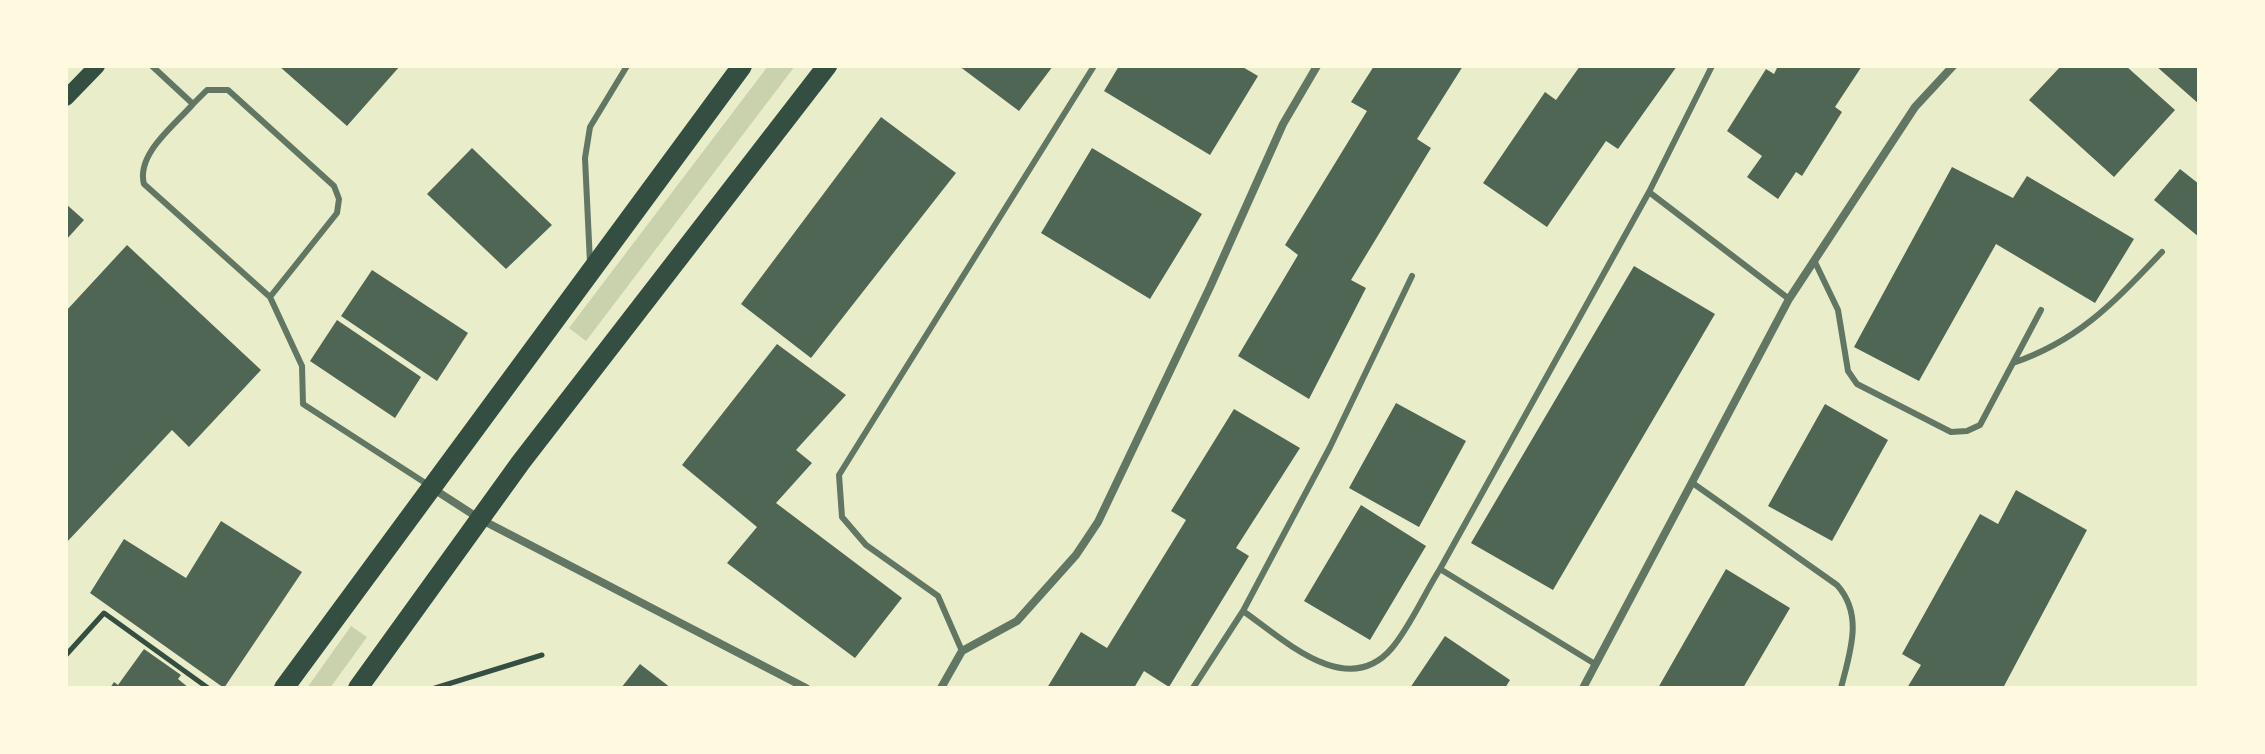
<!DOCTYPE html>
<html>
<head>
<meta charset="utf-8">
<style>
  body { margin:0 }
  #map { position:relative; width:2265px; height:754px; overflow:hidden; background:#e9edc9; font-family:"Alegreya Sans",sans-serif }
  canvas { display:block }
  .frame { position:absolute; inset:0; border:68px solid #fefae0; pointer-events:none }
</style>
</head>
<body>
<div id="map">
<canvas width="2265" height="754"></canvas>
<div class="frame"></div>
</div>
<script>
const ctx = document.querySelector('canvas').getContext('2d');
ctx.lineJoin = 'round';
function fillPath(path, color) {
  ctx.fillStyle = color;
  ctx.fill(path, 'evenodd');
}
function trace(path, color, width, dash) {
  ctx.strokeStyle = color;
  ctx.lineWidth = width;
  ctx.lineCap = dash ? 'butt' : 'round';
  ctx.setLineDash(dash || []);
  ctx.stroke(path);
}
fillPath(new Path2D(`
  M768 66H795L586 341 569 328Z
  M351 626 367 637 330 688H307Z`), '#cad2ad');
fillPath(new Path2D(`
  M279 66H400L347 126Z
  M959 66H1053L1019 111Z
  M1119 66H1241L1258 76 1210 155 1104 91Z
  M1374 66H1463L1417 139 1431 148 1351 280 1366 288 1309 399 1238 356 1298 255 1285 245 1367 111 1351 102Z
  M1580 66H1677L1618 149 1606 141 1547 227 1483 183 1545 92 1556 100Z
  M1778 66H1862L1835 107 1842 112 1802 176 1796 172 1778 199 1747 177 1762 156 1727 131 1766 69 1774 74Z
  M2061 66H2126L2175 110 2114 177 2029 100Z
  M2156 66H2199V104Z
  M881 117 956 173 811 358 741 304Z
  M472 148 552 225 506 269 427 194Z
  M1092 148 1202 214 1150 299 1041 233Z
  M1952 167 2013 198 2027 176 2134 239 2095 303 1996 244 1919 381 1854 347Z
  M2180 169 2199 184V237L2154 200Z
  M66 204 84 220 66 240Z
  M127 245 261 370 189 447 172 430 66 543V311Z
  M1634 266 1715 314 1553 590 1471 543Z
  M372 270 468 333 437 381 341 316Z
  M337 320 421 377 395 418 310 361Z
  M777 344 846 395 796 450 812 463 776 503 902 598 855 658 727 563 757 527 682 465Z
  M1396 403 1466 441 1419 527 1349 488Z
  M1825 404 1888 440 1832 541 1768 506Z
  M1234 409 1300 448 1236 548 1249 556 1169 687 1144 671 1134 688H1047L1081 632 1107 648 1186 520 1171 511Z
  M2016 490 2087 530 2003 688H1907L1921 665 1902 654 1980 514 1998 524Z
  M1361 505 1426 546 1370 640 1304 601Z
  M221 521 302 572 224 688 90 593 124 539 186 578Z
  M1726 569 1790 608 1743 688H1658Z
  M1445 636 1510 680 1505 688H1410Z
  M144 649 181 675 178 679 189 688H110L114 682 118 685Z
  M640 664 671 688H621Z`), '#4f6655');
trace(new Path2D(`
  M66 655 104 613 208 688
  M435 688 542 655`), '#344e41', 5);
trace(new Path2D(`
  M152 66 193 104C174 126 136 154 144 184L270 297 302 366 303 404 430 486
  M1712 66 1649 192 1789 299
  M193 104 207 90H228L334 186 339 199 337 213 270 297
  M1814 260 1838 310 1848 371 1857 384 1951 432 1967 431 1980 425 2041 310
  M590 263 585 158 590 127 627 66
  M2013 363C2080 340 2114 302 2162 252
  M1694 484 1837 585C1864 615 1850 652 1841 688
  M1440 569 1649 192
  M1243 611 1330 447 1412 276
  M962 651 938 596 866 545 842 517 839 475 1094 66
  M1193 688 1243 611C1283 639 1347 701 1392 648 1411 625 1424 594 1440 569L1595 664`), '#617663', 6);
trace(new Path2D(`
  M432 488 480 519 806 688
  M941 688 962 651 1017 621 1076 555 1098 522 1210 287 1283 124 1317 66
  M1583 688 1789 299 1915 107 1953 66`), '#617663', 8);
trace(new Path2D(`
  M66 98 97 66`), '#344e41', 16);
trace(new Path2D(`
  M284 688 742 66
  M358 688 521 462 827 66`), '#344e41', 20);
</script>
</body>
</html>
